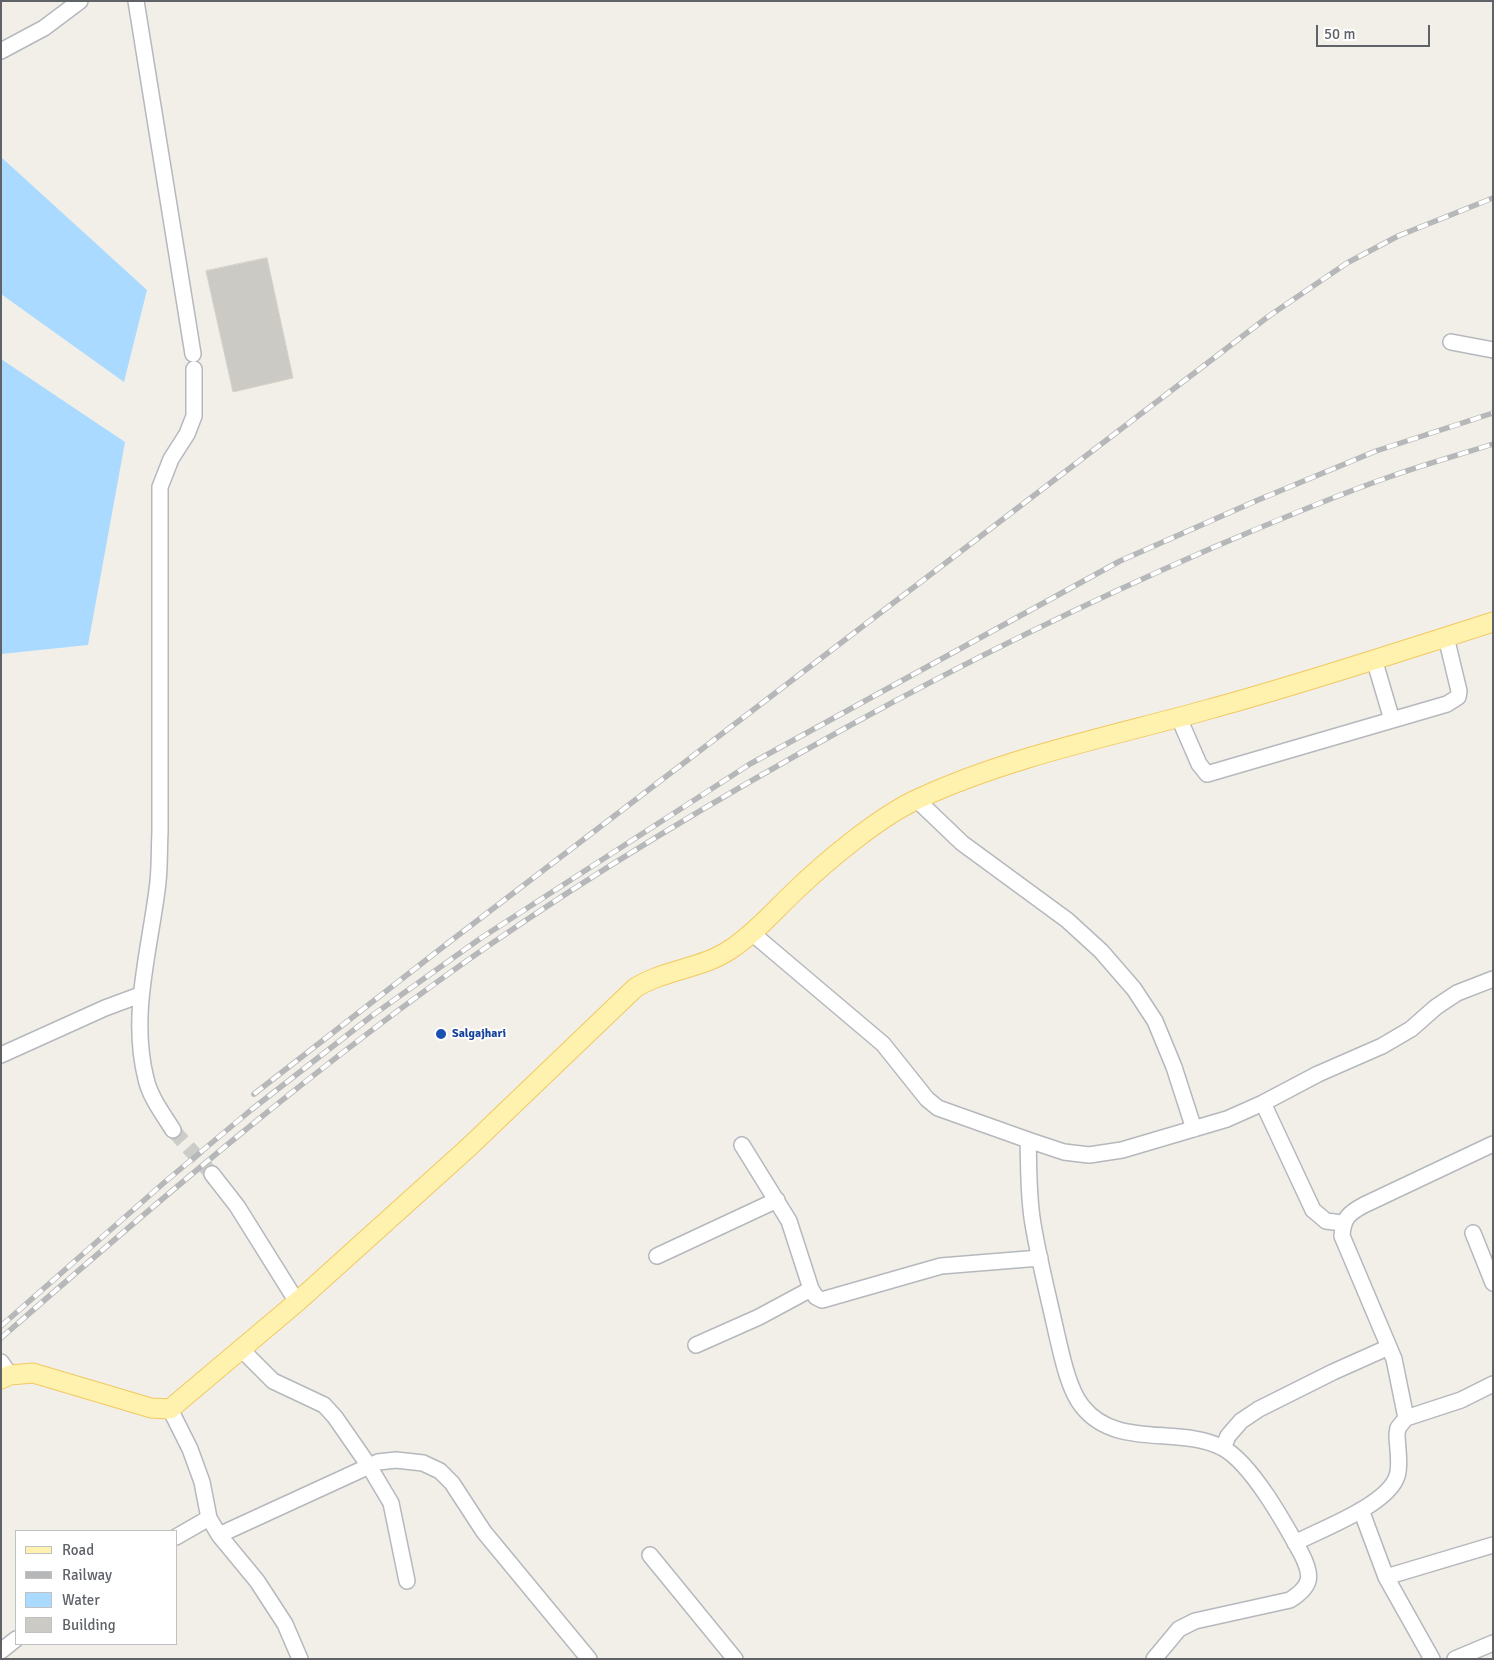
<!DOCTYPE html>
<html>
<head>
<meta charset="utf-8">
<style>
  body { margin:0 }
  #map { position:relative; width:1494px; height:1660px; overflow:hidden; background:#f1efe8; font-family:Signika,sans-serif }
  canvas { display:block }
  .frame { position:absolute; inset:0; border:2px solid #5f6368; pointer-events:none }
  .legend { position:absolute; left:15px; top:1530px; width:162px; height:115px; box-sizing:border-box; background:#fff; border:1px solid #bfc1c3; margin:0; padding:6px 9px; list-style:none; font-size:15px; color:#5f6368 }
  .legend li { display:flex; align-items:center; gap:10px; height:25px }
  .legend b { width:25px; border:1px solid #bfc1c3 }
  .scale { position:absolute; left:1316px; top:25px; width:114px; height:22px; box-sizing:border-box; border:2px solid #5f6368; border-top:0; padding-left:6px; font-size:15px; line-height:18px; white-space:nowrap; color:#5f6368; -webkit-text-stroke:4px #fff; paint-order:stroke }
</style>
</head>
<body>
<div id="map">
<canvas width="1494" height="1660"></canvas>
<div class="frame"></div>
<ul class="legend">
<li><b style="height:6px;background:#fff2af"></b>Road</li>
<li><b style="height:6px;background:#b6b7b8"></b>Railway</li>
<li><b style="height:14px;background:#aadaff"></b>Water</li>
<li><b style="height:14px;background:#cccac5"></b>Building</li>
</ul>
<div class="scale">50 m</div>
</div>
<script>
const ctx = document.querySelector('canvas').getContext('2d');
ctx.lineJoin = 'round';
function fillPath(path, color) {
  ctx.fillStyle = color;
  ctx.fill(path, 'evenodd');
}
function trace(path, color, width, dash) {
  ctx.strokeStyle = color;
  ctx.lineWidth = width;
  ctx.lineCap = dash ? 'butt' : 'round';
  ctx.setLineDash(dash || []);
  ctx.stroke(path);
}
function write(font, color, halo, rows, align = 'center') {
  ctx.font = font + ' Signika,sans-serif';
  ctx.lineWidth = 4;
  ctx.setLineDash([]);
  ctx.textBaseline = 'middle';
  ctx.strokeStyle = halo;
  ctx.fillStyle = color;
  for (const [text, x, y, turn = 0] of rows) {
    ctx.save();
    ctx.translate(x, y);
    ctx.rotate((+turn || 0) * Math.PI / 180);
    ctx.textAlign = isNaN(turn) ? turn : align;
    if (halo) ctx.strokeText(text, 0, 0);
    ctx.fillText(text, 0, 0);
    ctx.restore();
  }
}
fillPath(new Path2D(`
  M1 157 147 290 124 382 1 294Z
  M1 359 125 442 88 645 1 654Z`), '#aadaff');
const building = new Path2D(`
  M267 258 293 378 233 392 206 271Z`);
fillPath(building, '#cccac5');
trace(building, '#d6d1c6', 1);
trace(new Path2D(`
  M173 1130 212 1174`), '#ccccc8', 15, [15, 8]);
const minor = new Path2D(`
  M136 1 193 354
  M1 51 44 28 80 1
  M1451 342 1493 350
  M1374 659 1392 720
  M1179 718 1199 764 1207 774 1447 704 1458 697 1459 691 1446 637
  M916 799 962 843 1067 920 1101 951 1134 989 1155 1021 1174 1067 1194 1129
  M753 934 883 1044 927 1099 938 1108 1028 1140C1029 1168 1028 1196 1033 1224 1039 1260 1048 1295 1056 1331 1061 1352 1068 1389 1082 1406 1116 1450 1179 1425 1223 1448 1252 1464 1285 1524 1301 1553 1313 1576 1312 1586 1290 1600L1195 1621 1179 1629 1154 1659
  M1 1055 105 1008 140 995
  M1263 1103 1313 1210 1326 1221 1342 1223
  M173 1130C163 1114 150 1097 146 1079 130 1016 149 953 157 890 160 871 159 851 160 832V487L171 459 187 434 194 416V369
  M1028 1140 1064 1152 1089 1155 1122 1150 1227 1119 1263 1103 1318 1074 1382 1046 1411 1029 1436 1007 1457 993 1493 979
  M742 1145 789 1221 811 1289 816 1297 822 1300 941 1266 1040 1258
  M212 1174 237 1206 297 1302
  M1473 1233 1493 1283
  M657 1256 777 1200
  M696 1345 759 1317 811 1289
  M242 1350 273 1381 324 1405 335 1417 369 1466 391 1503 407 1581
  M1 1362 10 1375
  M170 1409 190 1449 202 1482 209 1518 219 1535 257 1581 285 1624 300 1659
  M1406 1418 1394 1359 1342 1236C1343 1218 1349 1213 1364 1205L1493 1144
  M1223 1448 1228 1436 1241 1421 1259 1409 1333 1372 1389 1347
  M1361 1510 1386 1577 1432 1659
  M219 1535 378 1462 396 1460 423 1463 440 1471 452 1483 484 1532 589 1659
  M176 1537 209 1518
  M1295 1543C1321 1529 1388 1505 1397 1476 1401 1464 1397 1447 1397 1434L1398 1428 1406 1418 1461 1400 1493 1384
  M650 1555 735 1659
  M1386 1577 1493 1545
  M1 1651 16 1639
  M1455 1659 1493 1643`);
const major = new Path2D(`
  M1 1379 10 1375 33 1373 151 1408 170 1409 297 1302 469 1147 635 988C665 969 702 969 731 949 755 933 773 912 794 892 825 862 881 815 920 798 1009 757 1112 736 1206 710 1303 684 1398 652 1493 622`);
trace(minor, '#b5b8bc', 18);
trace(major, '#f2c960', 21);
trace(minor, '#fff', 15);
trace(major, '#fff2af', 19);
const rail = new Path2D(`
  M254 1094 448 943 1269 316 1347 263 1398 236 1493 198
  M1 1326 166 1181 251 1110 373 1015 481 938 750 764 1120 561 1258 500 1376 451 1493 413
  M1 1338C158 1201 316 1065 488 946 604 866 725 794 849 726 967 661 1088 602 1212 548 1271 523 1331 497 1392 476 1425 464 1459 455 1493 444`);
trace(rail, '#b6b7b8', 5.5);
trace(rail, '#fff', 4, [11]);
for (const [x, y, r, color] of [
  [441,1034,6,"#1a4fb4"]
]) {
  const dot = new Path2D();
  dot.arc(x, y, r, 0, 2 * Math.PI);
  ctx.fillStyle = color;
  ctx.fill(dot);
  trace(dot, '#fff', 2);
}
write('bold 12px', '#164399', '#fff', [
  ["Salgajhari",452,1034]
], 'left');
</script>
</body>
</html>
